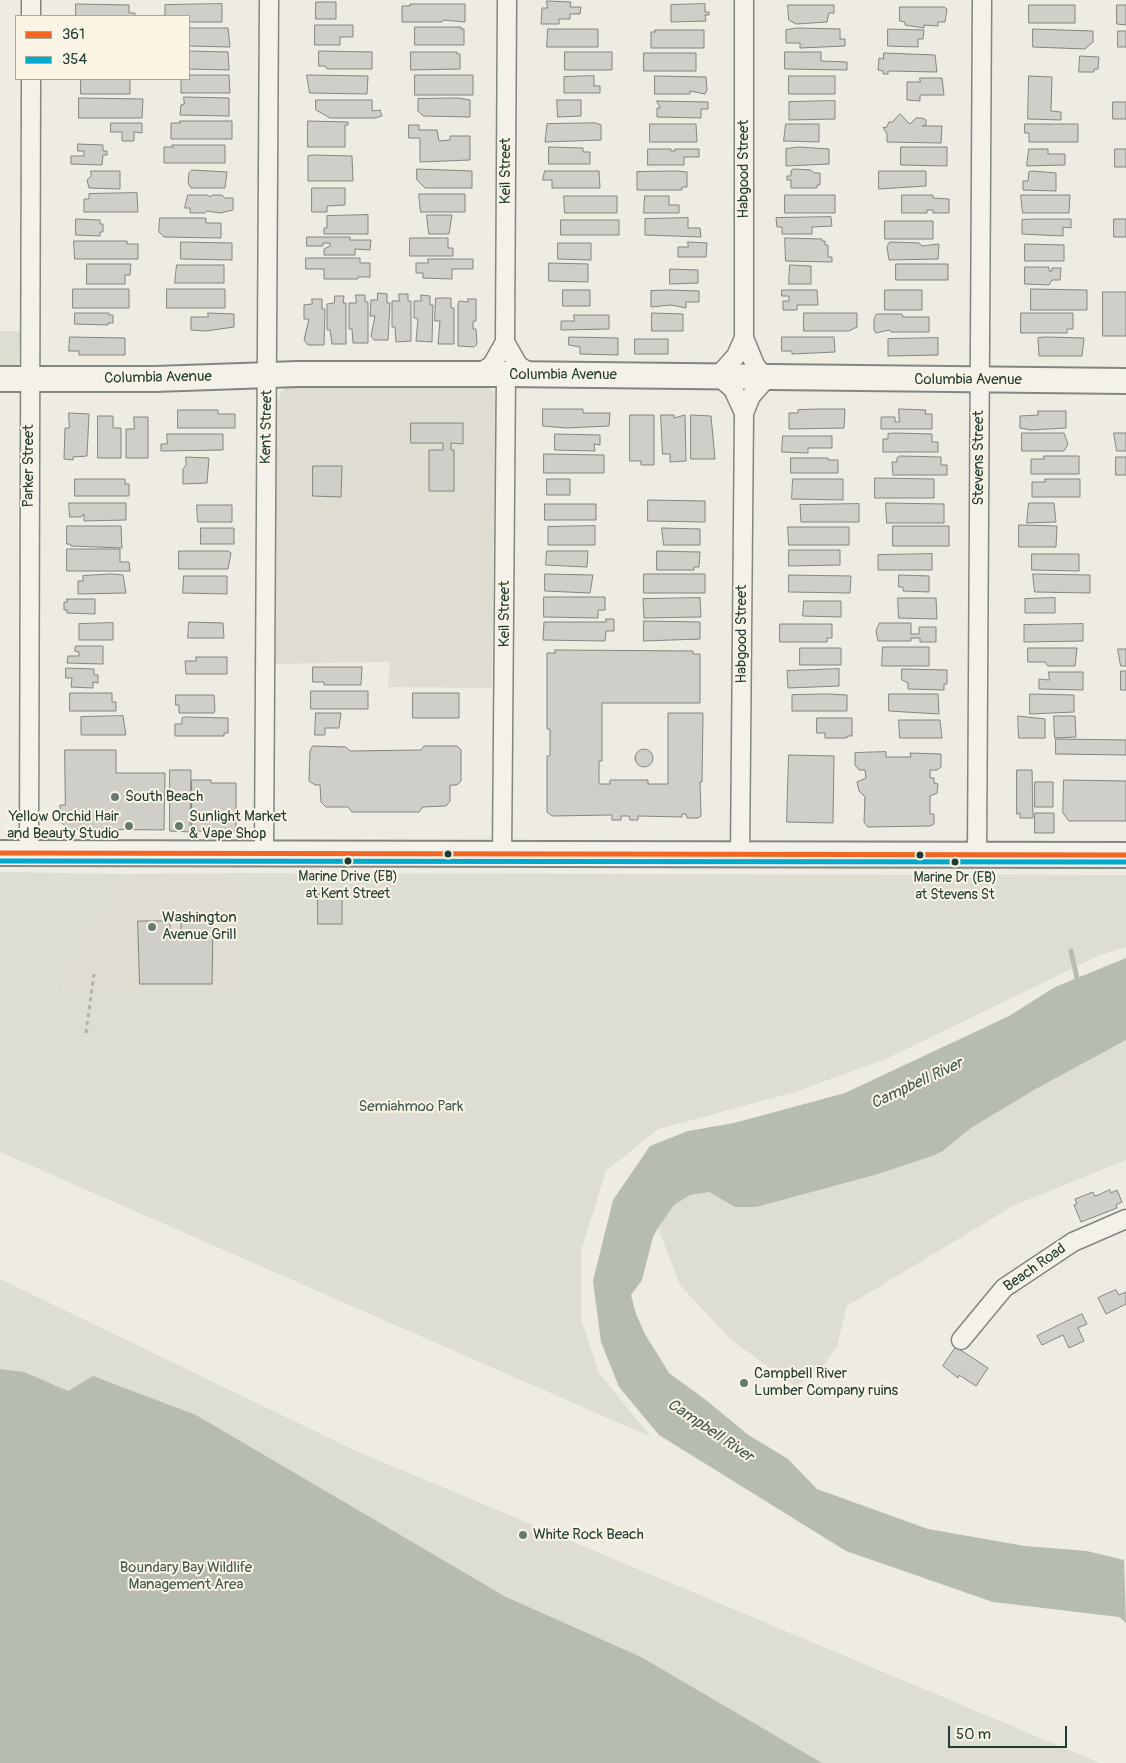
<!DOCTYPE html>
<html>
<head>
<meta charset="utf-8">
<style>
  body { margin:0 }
  #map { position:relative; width:1126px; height:1763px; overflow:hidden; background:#eeebe3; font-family:Pangolin,sans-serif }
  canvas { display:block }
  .legend { position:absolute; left:15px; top:15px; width:175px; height:65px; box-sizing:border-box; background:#fcf5e5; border:1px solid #a4ab9e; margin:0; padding:6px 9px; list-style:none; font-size:15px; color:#1f3d34 }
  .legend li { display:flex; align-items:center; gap:10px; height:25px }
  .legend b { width:25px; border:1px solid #a4ab9e }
  .scale { position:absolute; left:948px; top:1726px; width:119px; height:22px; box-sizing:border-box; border:2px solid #1f3d34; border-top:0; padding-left:6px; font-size:15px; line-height:18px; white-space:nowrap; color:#1f3d34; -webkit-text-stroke:4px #fcf5e5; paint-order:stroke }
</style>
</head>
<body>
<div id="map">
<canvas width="1126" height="1763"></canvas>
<ul class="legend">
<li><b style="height:6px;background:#f26522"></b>361</li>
<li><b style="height:6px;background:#00a9ce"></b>354</li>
</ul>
<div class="scale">50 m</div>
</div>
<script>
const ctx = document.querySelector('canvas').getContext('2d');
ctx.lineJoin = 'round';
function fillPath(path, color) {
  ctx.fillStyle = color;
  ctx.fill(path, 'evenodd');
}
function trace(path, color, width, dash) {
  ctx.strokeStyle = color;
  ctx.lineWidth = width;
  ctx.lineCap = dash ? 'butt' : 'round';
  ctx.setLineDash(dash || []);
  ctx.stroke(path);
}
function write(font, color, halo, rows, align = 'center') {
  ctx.font = font + ' Pangolin,sans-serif';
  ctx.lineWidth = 4;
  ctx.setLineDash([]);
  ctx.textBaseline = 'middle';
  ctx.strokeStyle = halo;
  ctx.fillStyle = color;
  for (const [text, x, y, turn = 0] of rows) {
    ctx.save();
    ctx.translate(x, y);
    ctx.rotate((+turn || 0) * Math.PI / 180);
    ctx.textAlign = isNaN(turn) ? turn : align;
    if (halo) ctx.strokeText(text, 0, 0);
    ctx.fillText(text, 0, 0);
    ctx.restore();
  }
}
fillPath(new Path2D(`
  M289 385H484L495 392 498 398V482L494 514 492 688 388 687 390 662 271 664 273 501 276 408 281 392Z
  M234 873V999L58 998 56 981 125 874Z`), '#dfddd2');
fillPath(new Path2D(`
  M0 331H21L18 365 16 367 0 372Z
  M0 872 125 874 56 981 58 998 234 999V873L1126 875V947L1100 955 888 1058 795 1092 658 1129 606 1171 581 1251V1319L599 1373 651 1437 0 1152Z
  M1126 1040V1160L1013 1206 847 1306 837 1346 819 1372 795 1386 730 1339 680 1285 658 1228 674 1205 690 1195 709 1192 735 1207 878 1174 943 1151 971 1128 1036 1089Z
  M0 1279 354 1450 1100 1763H0Z`), '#deddd1');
fillPath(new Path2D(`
  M1126 958V1040L1036 1089 971 1128 943 1151 932 1156 878 1174 756 1207H735L709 1192 690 1195 674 1205 658 1228 653 1237 642 1280 631 1295 636 1314 645 1334 669 1373 706 1400 747 1434 788 1459 817 1489 928 1529 1025 1546 1087 1551 1124 1560 1126 1623 1119 1617 993 1602 846 1551 659 1435 619 1387 601 1342 593 1281 613 1200 650 1146 688 1131 734 1123 845 1093 1009 1016 1055 987Z
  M0 1369 24 1372 68 1391 93 1376 196 1415 506 1597 641 1657 822 1763H0Z`), '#b7bcb1');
trace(new Path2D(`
  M1071 951 1078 983`), '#b7bcb1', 5);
const building = new Path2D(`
  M547 1 571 2 570 7H581L580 14H570V19H559V24H541L542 8H547Z
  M316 2H336V19H316Z
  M76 4 129 5V13H135V16H76Z
  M222 4V22H189V16H165V5Z
  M410 4H465V22L443 20 442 22H402V6H410Z
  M705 4V12H709V15H705L706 21 671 22V5Z
  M788 5H834V13H829L827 22 796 24 789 20Z
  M1029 5H1075V23H1029Z
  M1117 5H1126V25L1117 24Z
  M900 7H944L947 9 945 22H938V26L924 25V28L905 25V22L900 21Z
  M315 25H353V37H340V45H315Z
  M415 27H461V29H464V45H415Z
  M189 28H228L230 47 189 46Z
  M798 28 840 29V39H845V46L800 48V43H786V30Z
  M548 29H598V47H547Z
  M888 29 924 30 923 39H918V47L888 46Z
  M1033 29 1093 31V42L1085 49 1033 47Z
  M655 30H704V48H651V32H655Z
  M1118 31H1126V47H1118Z
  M189 51 228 52 229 70 189 69Z
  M319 51 372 52V69H327L325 66H319Z
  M411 52H457V54H460V69L411 70Z
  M565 52H612V70H565Z
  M785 52H821V61L847 62V70L785 69Z
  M644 53H696V71H644Z
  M884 53 935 55 937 72 888 71V74H883V71L878 70 879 58 883 59Z
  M1080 56 1099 57 1098 69H1094V72H1079Z
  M189 75H229L230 93H181V79H189Z
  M307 75 368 76 367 94 310 93Z
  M415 75H473V95H415Z
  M594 76V86H600V93H564V77Z
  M655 76 706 77 707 90 705 94 690 91V94H655Z
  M789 76H835V94H789Z
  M1029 76 1052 77 1051 111 1061 112V120L1028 119Z
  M920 78H942L944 95H920V101L907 100V82H920Z
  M81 79H130V94H81Z
  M184 97 229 98V116L180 115 181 105 184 104Z
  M79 98 143 99 142 118H79Z
  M458 98 470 100V117L423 116 418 111V99Z
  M316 100H372V111L380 110 382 116 375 118H330L316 110Z
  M557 100H581V116L558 117Z
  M657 101 708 102V109H701V118L657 117V108H660Z
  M835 101V119L789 120V102Z
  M1113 102H1126V119H1113Z
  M900 114 910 124 916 118H922L926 120V125L922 126H942L941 143 887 142V134L883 127 886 128 889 122H892Z
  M180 121H232V139H171V123H180Z
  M308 121 348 122V125H345V147H308Z
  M111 123H142V133L134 132V141H122V132H111Z
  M596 123 601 125V140L545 142 547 124Z
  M650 124H696L697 142H650Z
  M786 124H819V142L784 141Z
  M1025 124H1078V142H1029V133H1025Z
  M409 125H419V130H437L439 141 450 140V136H470V160L420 162V138H409Z
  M78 144 103 145V151H107V155H103L102 165 71 164V156H84V151H78Z
  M172 145H225V163H164V147H173Z
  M549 147 583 148V152H590V164H549Z
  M799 147 829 149V164L786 166V149Z
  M901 147H947V166L901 165Z
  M648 149H671V151H675V149H699V157H684V165H648Z
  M1029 149H1048V154H1065V165L1027 166Z
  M1115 149H1126V167H1115Z
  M314 155 352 156 353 181H308V156Z
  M417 169 472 171V188H425L417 180Z
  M794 169 811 170 814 173H820V185H817V188H791V180H787V176H791V171Z
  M192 170 227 172 225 188H191L188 183 189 173Z
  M91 171H120V189L89 188 87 180 91 176Z
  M545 171H599L600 188H552V180H543Z
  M677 171 687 172V187H682V190H637V172Z
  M879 171H926V186L879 189Z
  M1032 171 1056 173V191L1023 190V181H1028L1029 172Z
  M312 188H345V205L327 206V212H312Z
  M137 193 138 212H84V199H89V194Z
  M419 194H465V212H421Z
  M188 195H208L210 197 212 195H222L225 198H233V210L220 213 207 211 205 213H190V208H185Z
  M785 195H835V213H785Z
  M902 195H933V198L949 199V213H933V210H927V213H902Z
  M1021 195H1070L1069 213H1023Z
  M564 196H617V213H565Z
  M645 196H669V205H679V213H644Z
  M368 215V234H324V228H327V216Z
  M427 215H452L449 234H429Z
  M831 217 832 226 812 227V234H782V227H777L776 218Z
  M160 218H206V223H221V238L164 237 159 232Z
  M688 218V228H700L701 237 645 235V219Z
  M76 219 100 220V224H103V232H100V236L76 235Z
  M1034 219H1071V228L1063 227V236L1022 234V220Z
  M1114 219H1126V237H1114Z
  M561 220H619V235H561Z
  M885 221H933V239H885Z
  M307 237H350V240H371L370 250 355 249V255H324V249L330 246V243H323V246H307Z
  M410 238H448V248H453V256H410Z
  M785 238 822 239V241H825V245H828V257H832V262L786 261Z
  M74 241H127V244H138V259H75Z
  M181 242 232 243V260L181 259Z
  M688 242 707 243 706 257H678V247H688Z
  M890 242 919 243 922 246 939 244 938 259 889 260 887 247Z
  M558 243H591V260L558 259Z
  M1025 244 1064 245V261H1025Z
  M306 258H360V263H370V277H358V279H324V269H306Z
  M428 259H473V269H452V279L423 278V273H416V263H428Z
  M549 263 588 264V282L549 281Z
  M87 264H131L130 275H125V284H87Z
  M896 264H948V280H896Z
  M177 265H224V283H175Z
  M790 265 811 266V284H789Z
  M1025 267H1049V271H1052V268H1061L1060 280H1052L1049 285 1025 284Z
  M670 269 698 270V283L670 284Z
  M73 289H129V308H73Z
  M167 289H225V308H167Z
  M1031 289 1087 290V310H1031Z
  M563 290H590V306H563Z
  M669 290 699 291V302H686V308L671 305 651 307V291Z
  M782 290H817L818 305H797V310H783V301H789V296H782Z
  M885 290H922V310H885Z
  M1103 292H1126V336H1103Z
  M378 293 387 294V303H390L388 340H374L371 336 375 316H370L371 300H377Z
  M399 294H408V301H411V341L396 342 395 327H392V301H399Z
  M356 295H365V302H368V343H353L352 329H349V303H356Z
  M421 295 430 296V305H433L432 342 416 341 418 319 414 318V301H421Z
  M335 296H344L343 303H346V344H332L330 330H327V304L334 303Z
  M436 298H451V308H454V344H438L440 321H435Z
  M312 299H322V309H325L324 345H308L304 340 309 319H304V305L312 304Z
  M468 299H476V321H473V329H476L477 344 474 347 458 346V304L459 301 468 302Z
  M75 313H109V315H113V323H108V325L75 324Z
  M208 313 234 314V327L206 331 191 330V317H208Z
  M652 313 683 314V331H652Z
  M804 313H857V327L849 331H804Z
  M1021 313H1073V329H1067V333H1021Z
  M877 314H902L903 317H929V332H891L889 330 876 333 874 330V319Z
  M574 315H609V329L561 330V321H574Z
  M70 337 125 338V355H79V351H69Z
  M569 337 618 338V355L580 354V347L569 345Z
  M782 337H834L835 352 792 354V351H782Z
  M1045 337 1084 338 1082 356H1039L1038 338Z
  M938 338V355L888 356V339Z
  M635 339H668V354H635Z
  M543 409H583V413H610L609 426 566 428 543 426Z
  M820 409H845L844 428 789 429V413H798V410Z
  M899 409 926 410 925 414H932V429H881V417H895V422H899Z
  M178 410H218V414H235V428H178Z
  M1038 411H1066V428L1031 430 1020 428V416L1038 415Z
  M69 413 89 414 87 456 73 457V460L64 459 65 428H69Z
  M630 415H654V465H641V461H630Z
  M661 415H674V418L685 415 686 461 670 462V454H663Z
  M691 415 711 416 715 459H691Z
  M98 416H113V428H121V458H98Z
  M134 417H148V458H126V429H134Z
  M411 423H463V444L451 443V450H454V491H429V450H443V443H411Z
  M894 433 932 434V442H938V452H883V439H888V434Z
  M1022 433H1064L1068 444 1064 451H1022Z
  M1114 433H1126V451H1117Z
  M167 434H223V450L161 451V444H167Z
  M555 434 600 435V445L594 444 595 451 555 450Z
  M783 436H832V448H808V453L782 452Z
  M544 454 604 455V473H544Z
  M900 456 941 457V465H947V475H893L892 462H897V458Z
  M1044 456H1079V474H1031V459H1044Z
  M186 457 209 458 207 483 183 484V469L186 465Z
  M1116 457H1126V475H1116Z
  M791 458H828V460H838V473H791Z
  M313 466H342L341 497 313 496Z
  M875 478 934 479V498H875Z
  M75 479H125V484H129V496H75Z
  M547 479H570V495H547Z
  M793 479H843V500L792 499Z
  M1045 479H1080V497H1032V482H1045Z
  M648 500 705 501V522L648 521Z
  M69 503H126V520L84 521V514L81 517H70Z
  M886 503 944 504V523H887Z
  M1029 503H1054L1056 522 1027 523Z
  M545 504H596V520H545Z
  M859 504V522H801L800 505Z
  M197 505H232V522H198Z
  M1019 525 1057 526 1056 547H1019Z
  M67 526H121L122 548 71 546 70 544H67Z
  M595 526V545H548V527Z
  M893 526H949V546H893Z
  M788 527H849V545H789Z
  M201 528H234V544H201Z
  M662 528 700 529V545H664Z
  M67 549H120V562H129L130 571H67Z
  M789 550H840V565L789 566Z
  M179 551H228L231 553 228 569H179Z
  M547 551H588L587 567 546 565Z
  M657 551 700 552 699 567H694V570H657Z
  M932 554V570H878V555Z
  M1032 554H1079V571L1032 570Z
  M112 574 123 575 126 593 78 594V581H83V576Z
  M545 574 593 575 590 593 545 591Z
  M644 574H705V593H644Z
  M1033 574 1090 575V593L1035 592Z
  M789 575 851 576 850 593 789 592Z
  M899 575 929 576V592L903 591V587H899Z
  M184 576H227V594L183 593Z
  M544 597H605V610H598V618L544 617Z
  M700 598 701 617 644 618 643 599Z
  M898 598H936L937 619 899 618Z
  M1055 598V613H1025V599Z
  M67 599H95V614L67 613V610H64V602H67Z
  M804 601H841V617L803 616Z
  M606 619H614V631H606L605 641 543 640 544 622H606Z
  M644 621 700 622V639L644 641Z
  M189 622 223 623 224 638H188Z
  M113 623V640H79V624Z
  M880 623H911V634H919V627H936V642H920V638H911V641H878L876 631Z
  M780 624H832V638H827V642H780Z
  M1083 624V641L1024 642V625Z
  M76 646H103V664L67 663 68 656H79V652L75 651Z
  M883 647H929V666H882Z
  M800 648H841V665H800Z
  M1028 648H1077L1075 666H1048L1045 662H1028Z
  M1118 649H1126V666H1121Z
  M555 650 693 651V654H700V703H602V761H599V784H610V780H648V784H668V713H703L702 782H700L701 816 698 818H687L686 814H682V817L638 816V820H630L629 816H621V820H612V815L552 816 547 812V756H550V729H547V653H555Z
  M196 657H227V674H186L185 661H196Z
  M313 667H362L361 685H324V682H313Z
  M66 668 94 669V675H98V683L93 682V688L71 687 72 678H66Z
  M839 669V686L788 688 787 671Z
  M902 669 947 670V684H944V690L908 689V683L902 680Z
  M1121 671H1126V690H1121Z
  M1049 672H1083V690L1039 689V679L1049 680Z
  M311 691H368V709H311Z
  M70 693H112V702H116V711H70Z
  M413 693H459V718H413Z
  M828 694 847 695V711H792V695Z
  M889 694H938L939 714 889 711Z
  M1030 694 1074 695V712L1030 714Z
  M176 695H214L215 710 214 713H179V705H176Z
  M316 713H341L339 728H325V735H315Z
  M123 716 126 735H81V717Z
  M1018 716 1045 719V738H1019Z
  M1054 716H1075L1076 737 1055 738Z
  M186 717 228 718V733H224V736H175V724H182V718Z
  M817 718H852V736H847V738H825V733H817Z
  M899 720H940L942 738H900Z
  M1056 739 1126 740V755L1056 754Z
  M313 746 346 747 350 751 421 750 424 746H457L461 750V781L457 785H450V801L446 806 423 807 419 812H352L348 807H326L321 802 320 785H315L309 781 310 752Z
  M635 758a9 9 0 1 1 18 0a9 9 0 1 1-18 0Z
  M65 750H116V773H165L164 830 68 829 60 821V805H65Z
  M886 752V757H911L910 753 941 754V767L937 770H930V778H934V783L938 784 937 793 930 796V814H934V824L930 826 868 827 864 822 865 797 859 791 857 782 866 778 865 770H859L855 765V753Z
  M789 755 834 756 833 823 787 822Z
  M170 770H191L190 832 170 831Z
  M1017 770H1032L1033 818H1020V813L1017 814Z
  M192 780H211V783H236V832L192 831Z
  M1064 780 1126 781V821H1069L1063 813Z
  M1035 782H1053V807H1035Z
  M1035 813H1054V833H1035Z
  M318 894H342V924H318Z
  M138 921H170V938H181V921H213L212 984H140Z
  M1110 1190 1111 1193 1117 1190 1122 1202 1116 1205 1117 1208 1081 1222 1074 1205 1077 1204 1075 1199 1093 1192 1095 1196Z
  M1116 1290 1119 1295 1126 1292V1304L1106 1314 1098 1298Z
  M1082 1314 1087 1324 1078 1328 1084 1341 1069 1348 1063 1335 1042 1345 1037 1336Z
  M956 1347 988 1368 976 1386 959 1375 958 1378 943 1366Z`);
fillPath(building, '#cfcec9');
trace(building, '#828681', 1);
const street = new Path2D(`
  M31 16V0
  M744 338 736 356 718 376 733 389 744 413
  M505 342 518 365 531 374
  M478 374 492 365 505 342 507 0
  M29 853 31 79
  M264 853 269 0
  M502 855 506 374
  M740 856 744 413 751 396 766 379 755 365 744 338V0
  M977 856 982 0
  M961 1340 1004 1288 1073 1242 1126 1219`);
const secondary = new Path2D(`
  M0 379H155L298 374H506L1126 381
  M0 853 1126 855`);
trace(street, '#828681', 21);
trace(secondary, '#828681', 28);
trace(new Path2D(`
  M86 1033 94 974`), '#afb1ac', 3, [4, 4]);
trace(street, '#f4f1eb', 18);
trace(secondary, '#f4f1eb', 24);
trace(new Path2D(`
  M0 853 1126 855`), '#f26522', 5);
trace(new Path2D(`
  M0 861 1126 862`), '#00a9ce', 5);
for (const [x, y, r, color] of [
  [115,797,5,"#677a71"],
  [129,826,5,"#677a71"],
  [179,826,5,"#677a71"],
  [448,854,4.5,"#1f3d34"],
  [920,855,4.5,"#1f3d34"],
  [348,861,4.5,"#1f3d34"],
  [955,862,4.5,"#1f3d34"],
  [152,927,5,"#677a71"],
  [744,1383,5,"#677a71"],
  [523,1535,5,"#677a71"]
]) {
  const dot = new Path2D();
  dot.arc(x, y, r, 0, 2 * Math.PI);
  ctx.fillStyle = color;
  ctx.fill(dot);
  trace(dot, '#fcf5e5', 2);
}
write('14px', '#1f3d34', '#fcf5e5', [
  ["Marine Drive (EB)",348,877],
  ["at Kent Street",348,894],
  ["Marine Dr (EB)",955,878],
  ["at Stevens St",955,895]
]);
write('15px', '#1f3d34', '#fcf5e5', [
  ["Habgood Street",744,169,-90],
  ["Keil Street",506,171,-90],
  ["Columbia Avenue",563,375],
  ["Columbia Avenue",158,378,-1],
  ["Columbia Avenue",968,380],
  ["Kent Street",267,427,-89],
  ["Stevens Street",979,458,-90],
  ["Parker Street",29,466,-90],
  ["Keil Street",505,614,-90],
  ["Habgood Street",742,634,-90],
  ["Beach Road",1035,1268,-35]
]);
write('15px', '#1f3d34', '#fcf5e5', [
  ["South Beach",125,797],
  ["Yellow Orchid Hair",119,817,"right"],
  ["and Beauty Studio",119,834,"right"],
  ["Sunlight Market",189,817],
  ["& Vape Shop",189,834],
  ["Washington",162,918],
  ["Avenue Grill",162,935],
  ["Campbell River",754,1374],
  ["Lumber Company ruins",754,1391],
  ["White Rock Beach",533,1535]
], 'left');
write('15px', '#425b50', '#fcf5e5', [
  ["Semiahmoo Park",411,1107],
  ["Boundary Bay Wildlife",186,1568],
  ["Management Area",186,1585]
]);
write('italic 16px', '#465d53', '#fcf5e5', [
  ["Campbell River",917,1084,-25],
  ["Campbell River",710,1431,34]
]);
</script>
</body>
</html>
